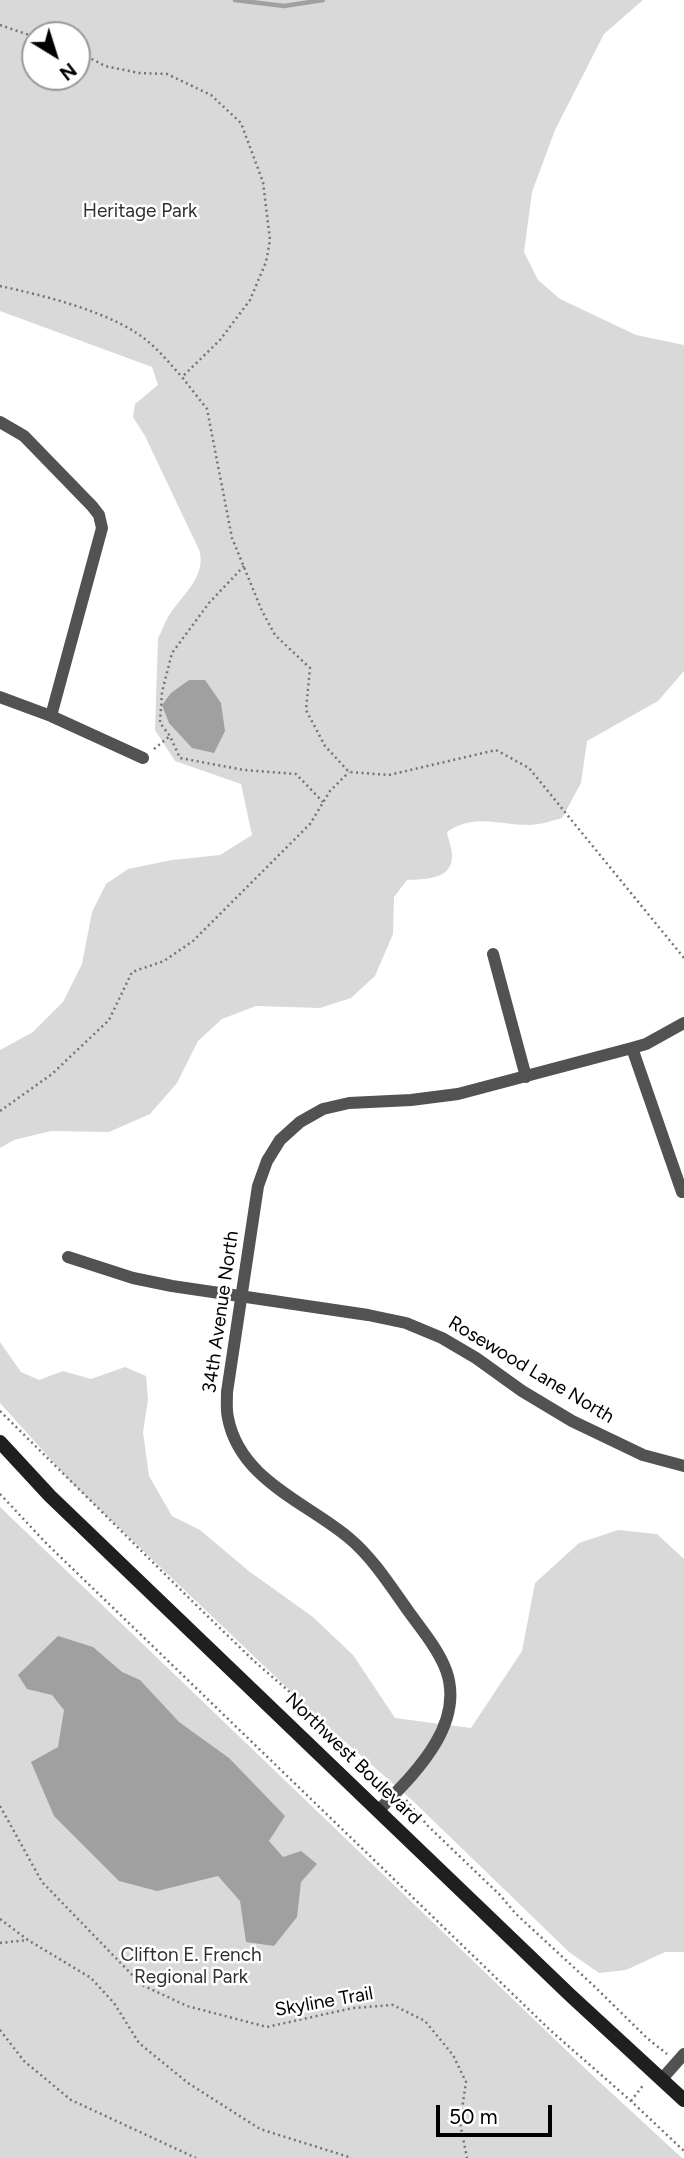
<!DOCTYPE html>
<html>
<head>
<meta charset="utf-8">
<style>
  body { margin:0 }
  #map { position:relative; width:684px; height:2158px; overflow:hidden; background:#fff; font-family:Figtree,sans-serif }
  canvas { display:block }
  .north { position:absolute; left:21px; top:21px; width:70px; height:70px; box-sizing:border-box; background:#fff; border:2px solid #999; border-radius:50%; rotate:142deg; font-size:19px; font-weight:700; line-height:28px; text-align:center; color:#000 }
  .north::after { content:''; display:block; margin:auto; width:24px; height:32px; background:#000; clip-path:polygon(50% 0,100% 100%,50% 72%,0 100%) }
  .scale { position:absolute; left:436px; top:2105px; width:116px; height:32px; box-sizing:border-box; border:4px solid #000; border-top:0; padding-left:9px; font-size:21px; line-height:24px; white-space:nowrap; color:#000; -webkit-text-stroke:5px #fff; paint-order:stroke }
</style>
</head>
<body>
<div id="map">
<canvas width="684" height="2158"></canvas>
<div class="north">N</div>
<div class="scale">50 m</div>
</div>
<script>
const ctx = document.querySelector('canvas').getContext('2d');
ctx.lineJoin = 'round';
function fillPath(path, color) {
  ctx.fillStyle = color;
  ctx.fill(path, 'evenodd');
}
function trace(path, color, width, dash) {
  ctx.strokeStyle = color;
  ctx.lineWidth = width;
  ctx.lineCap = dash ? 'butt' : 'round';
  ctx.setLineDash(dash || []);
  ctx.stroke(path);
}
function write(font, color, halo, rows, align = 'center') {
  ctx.font = font + ' Figtree,sans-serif';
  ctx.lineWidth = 5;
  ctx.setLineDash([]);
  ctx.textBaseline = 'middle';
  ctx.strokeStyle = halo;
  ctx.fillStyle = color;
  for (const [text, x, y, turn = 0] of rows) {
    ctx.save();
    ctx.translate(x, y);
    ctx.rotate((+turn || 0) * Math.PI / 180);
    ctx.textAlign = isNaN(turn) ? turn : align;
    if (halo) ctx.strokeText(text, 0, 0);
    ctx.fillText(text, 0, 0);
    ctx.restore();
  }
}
fillPath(new Path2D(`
  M0 0H643L604 34 555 130 532 192 524 252 538 280 560 299 636 335 684 345V671L658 701 587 741 581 783 562 818C551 821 540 825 529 825 498 825 474 813 447 832 448 839 452 848 452 855 453 880 425 879 407 880L394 897 393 934 375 976 351 998 320 1008 256 1006 222 1019 198 1041 177 1083 150 1114 109 1132 51 1131 14 1140 0 1148V1050L33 1032 63 1002 82 964 92 912 106 884 128 869 172 860 220 855 252 835 241 784 175 761 155 730 158 638C162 632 163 625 167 619 180 595 205 581 200 552L145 436 133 417 135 404 158 385 152 367 0 311ZM35 35H77V77H35Z
  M0 1342 21 1372 39 1380 63 1371 91 1379 125 1367 146 1376 148 1400 143 1432 149 1476 172 1516 200 1530 250 1572 313 1617 353 1655 395 1718 471 1728 522 1651 535 1583 579 1543 618 1530 657 1534 684 1559V1952H665L626 1970 599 1973 569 1952 414 1802 325 1724 72 1483 0 1403Z
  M0 1507 591 2074 682 2158H0Z`), '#d9d9d9');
fillPath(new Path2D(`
  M189 680H205L221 703 225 731 214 753 192 748 169 723 162 705 171 693Z
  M58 1636 93 1647 122 1672 140 1680 179 1722 229 1758 285 1816 269 1841 283 1857 301 1851 317 1864 301 1882 297 1917 274 1946 246 1942 240 1901 218 1876 157 1891 119 1881 54 1816 31 1762 58 1747 64 1710 52 1695 27 1689 18 1675Z`), '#a0a0a0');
trace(new Path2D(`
  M235 0 284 6 323 0`), '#a0a0a0', 4.5);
trace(new Path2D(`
  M0 25 35 37
  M77 51 105 66 139 73 167 74 211 95 241 123 263 182 270 240 266 262 250 300 220 340 182 377 207 409 232 538 262 611 275 635 310 668 306 710 325 746 349 772 389 775 496 750 529 768 684 958
  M0 286C45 296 118 313 152 345 163 355 172 366 182 377
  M244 566 209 603 172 653 162 692 160 723 170 736 180 758 244 770 296 774 323 802
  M154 749 170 736
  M0 1111 52 1074 109 1020 132 972 164 961 193 941 310 824 330 791 349 772
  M0 1411 193 1602 254 1661 292 1694 384 1784
  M0 1494 47 1544 550 2030 631 2101 684 2151
  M406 1800 428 1826 500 1895 516 1914 594 1986 648 2039 667 2054
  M0 1806 42 1882 142 1985 187 2006 267 2027 353 2008 393 2005 425 2021 453 2055 466 2082 460 2123 467 2158
  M0 1919 28 1940 91 1978 114 2003 139 2043 188 2083 260 2129 352 2158
  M0 1943 28 1940
  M0 2030 24 2061 71 2100 196 2158
  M631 2101 644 2084`), '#747474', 2.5, [2, 3.5]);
trace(new Path2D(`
  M0 422 24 436 92 506 99 515 102 528 51 716
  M0 697 51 716 143 758
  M493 954 526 1077
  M632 1048 682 1192
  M68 1257 133 1278 172 1286 368 1315 406 1323 442 1338 476 1358 522 1391 572 1421 643 1455 684 1466
  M379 1810C414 1774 466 1725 446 1670 438 1649 422 1630 409 1612 391 1587 373 1558 349 1538 306 1502 240 1480 228 1418 226 1410 227 1400 227 1392L258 1186 267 1161 280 1140 300 1122 323 1109 349 1103 411 1100 458 1094 632 1048 646 1044 684 1023
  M661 2080 684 2054`), '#525252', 12);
trace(new Path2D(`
  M0 1442 50 1496 570 1995 684 2100`), '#1f1f1f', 14);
write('19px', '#303030', '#fff', [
  ["Heritage Park",140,211],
  ["Clifton E. French",191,1955],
  ["Regional Park",191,1977]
]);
write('19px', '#000', '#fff', [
  ["34th Avenue North",221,1312,-82],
  ["Rosewood Lane North",531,1370,31],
  ["Northwest Boulevard",353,1759,44],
  ["Skyline Trail",324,2002,-10]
]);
</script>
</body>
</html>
